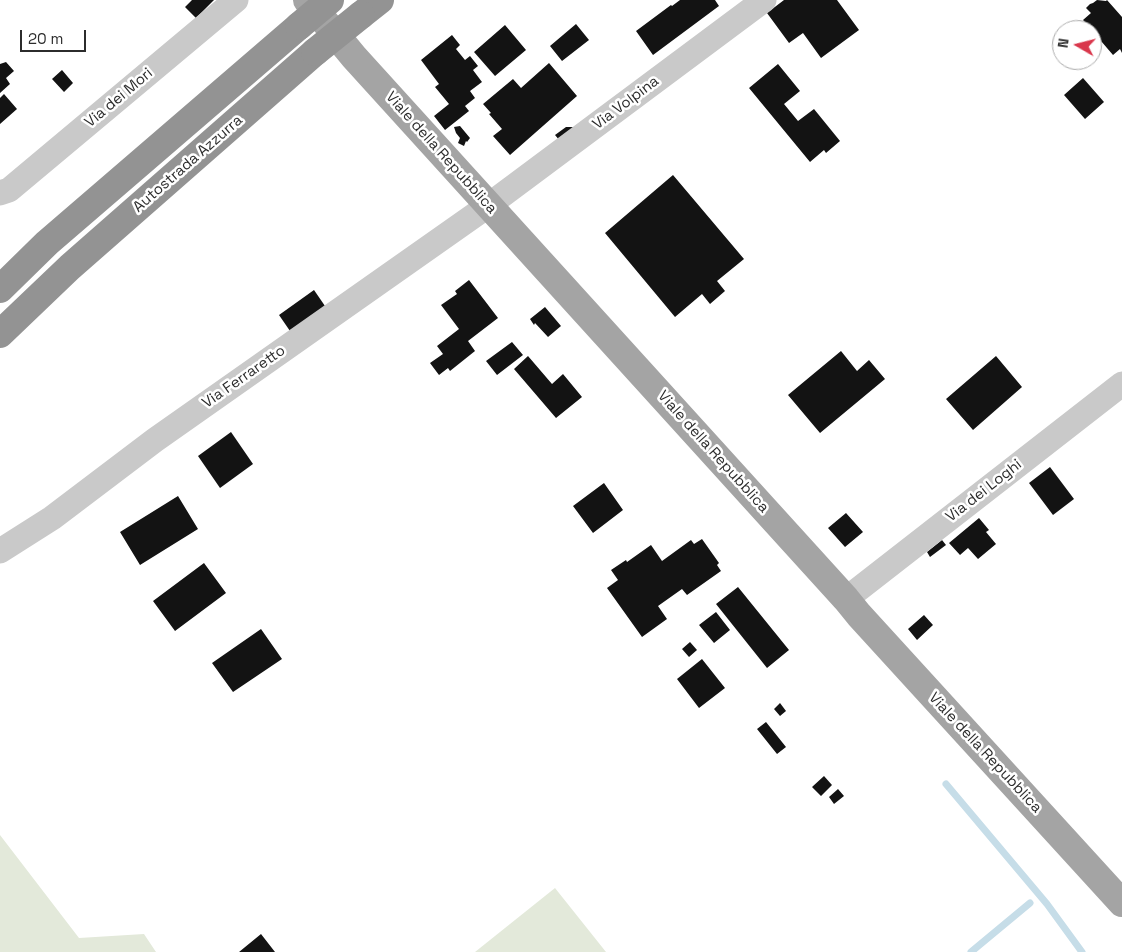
<!DOCTYPE html>
<html>
<head>
<meta charset="utf-8">
<style>
  body { margin:0 }
  #map { position:relative; width:1122px; height:952px; overflow:hidden; background:#fff; font-family:"Space Grotesk",sans-serif }
  canvas { display:block }
  .north { position:absolute; left:1052px; top:20px; width:50px; height:50px; box-sizing:border-box; background:#fff; border:1px solid #ababab; border-radius:50%; rotate:278deg; font-size:14px; font-weight:700; line-height:20px; text-align:center; color:#2c2c2c }
  .north::after { content:''; display:block; margin:auto; width:18px; height:22px; background:#d9374c; clip-path:polygon(50% 0,100% 100%,50% 72%,0 100%) }
  .scale { position:absolute; left:20px; top:30px; width:66px; height:22px; box-sizing:border-box; border:2px solid #2c2c2c; border-top:0; padding-left:6px; font-size:15px; line-height:18px; white-space:nowrap; color:#2c2c2c; -webkit-text-stroke:4px #fff; paint-order:stroke }
</style>
</head>
<body>
<div id="map">
<canvas width="1122" height="952"></canvas>
<div class="north">N</div>
<div class="scale">20 m</div>
</div>
<script>
const ctx = document.querySelector('canvas').getContext('2d');
ctx.lineJoin = 'round';
function fillPath(path, color) {
  ctx.fillStyle = color;
  ctx.fill(path, 'evenodd');
}
function trace(path, color, width, dash) {
  ctx.strokeStyle = color;
  ctx.lineWidth = width;
  ctx.lineCap = dash ? 'butt' : 'round';
  ctx.setLineDash(dash || []);
  ctx.stroke(path);
}
function write(font, color, halo, rows, align = 'center') {
  ctx.font = font + ' "Space Grotesk",sans-serif';
  ctx.lineWidth = 5;
  ctx.setLineDash([]);
  ctx.textBaseline = 'middle';
  ctx.strokeStyle = halo;
  ctx.fillStyle = color;
  for (const [text, x, y, turn = 0] of rows) {
    ctx.save();
    ctx.translate(x, y);
    ctx.rotate((+turn || 0) * Math.PI / 180);
    ctx.textAlign = isNaN(turn) ? turn : align;
    if (halo) ctx.strokeText(text, 0, 0);
    ctx.fillText(text, 0, 0);
    ctx.restore();
  }
}
fillPath(new Path2D(`
  M0 835 79 938 144 934 156 952H0Z
  M555 888 606 952H475Z`), '#e3e9da');
trace(new Path2D(`
  M946 784 1047 904 1082 952
  M971 952 1030 903`), '#c6dde8', 7);
fillPath(new Path2D(`
  M192 0H214L196 18 185 7Z
  M680 0H715L719 6 653 55 636 31 671 5 672 6Z
  M784 0H837L859 30 821 58 803 33 789 43 767 13Z
  M1097 0 1106 1 1107 0 1122 17V53L1120 49 1113 55 1083 20 1091 13 1086 8 1090 4 1093 3Z
  M576 24 589 40 562 61 550 46Z
  M505 25 526 50 495 76 474 52Z
  M452 35 460 45 456 49 465 60 470 56 478 66 473 70 482 82 470 91 475 98 465 106 469 111 445 130 434 116 449 104 435 87 439 84 421 60Z
  M6 62 14 71 6 78 10 84 0 93V64Z
  M549 63 577 96 510 155 493 136 502 129 489 114 491 113 483 104 513 79 521 88Z
  M778 64 800 91 784 104 798 121 814 109 840 141 826 153 824 150 810 162 749 88Z
  M62 70 73 83 64 92 52 79Z
  M1083 78 1104 102 1085 119 1064 95Z
  M4 94 17 109 0 124V98Z
  M460 126 470 138 467 142 466 141 464 146 458 143 460 138 456 133 454 127Z
  M566 127H577L560 141 555 135Z
  M673 175 744 259 717 281 725 291 710 304 702 294 675 317 605 233Z
  M469 280 498 318 468 341 475 351 450 371 448 368 439 375 430 363 443 354 437 346 459 329 441 305 457 294 455 291Z
  M314 290 325 306 290 331 279 315Z
  M545 307 561 326 548 337 535 323 534 325 530 319Z
  M512 342 523 355 497 375 486 361Z
  M841 351 857 371 869 360 885 379 820 433 788 395Z
  M528 356 552 384 563 374 582 397 556 418 514 369Z
  M996 356 1022 387 973 430 946 399Z
  M231 432 253 464 220 488 198 456Z
  M1050 467 1074 499 1053 515 1029 483Z
  M604 483 623 510 593 533 573 506Z
  M178 496 198 529 140 565 120 532Z
  M846 513 863 532 845 547 828 528Z
  M979 518 989 530 986 532 996 544 978 559 968 548 960 555 949 543Z
  M702 539 719 563 717 565 721 571 687 595 682 589 658 606 667 619 642 637 607 588 618 580 611 570 626 560 627 562 651 545 662 561 691 540 694 544Z
  M942 540 946 545 930 557 927 552Z
  M204 563 226 593 175 631 153 601Z
  M738 587 789 650 767 668 716 604Z
  M716 612 730 630 714 643 699 625Z
  M924 615 933 625 917 640 908 629Z
  M261 629 282 659 233 692 212 663Z
  M690 642 697 650 689 657 682 649Z
  M702 659 725 688 699 708 677 679Z
  M780 703 786 711 780 716 774 709Z
  M766 722 786 747 777 754 757 729Z
  M824 776 832 785 821 796 812 787Z
  M838 789 844 796 834 804 829 797Z
  M261 934 275 952H239Z`), '#131313');
trace(new Path2D(`
  M0 193 9 190 236 0
  M0 551 52 518 155 440 489 205 764 0
  M846 599 1122 384`), '#c9c9c9', 25);
trace(new Path2D(`
  M307 0 354 57 846 599 859 615 1122 903`), '#a4a4a4', 28);
trace(new Path2D(`
  M361 15 380 0
  M0 289 47 243 299 26
  M0 334 70 267 315 52`), '#939393', 28);
trace(new Path2D(`
  M299 26 330 0
  M315 52 361 15`), '#939393', 28);
write('15px', '#2c2c2c', '#fff', [
  ["Via dei Mori",119,98,-40],
  ["Via Volpina",626,103,-37],
  ["Viale della Repubblica",441,153,48],
  ["Autostrada Azzurra",188,164,-41],
  ["Via Ferraretto",244,377,-35],
  ["Viale della Repubblica",713,452,48],
  ["Via dei Loghi",984,491,-38],
  ["Viale della Repubblica",985,753,47]
]);
</script>
</body>
</html>
